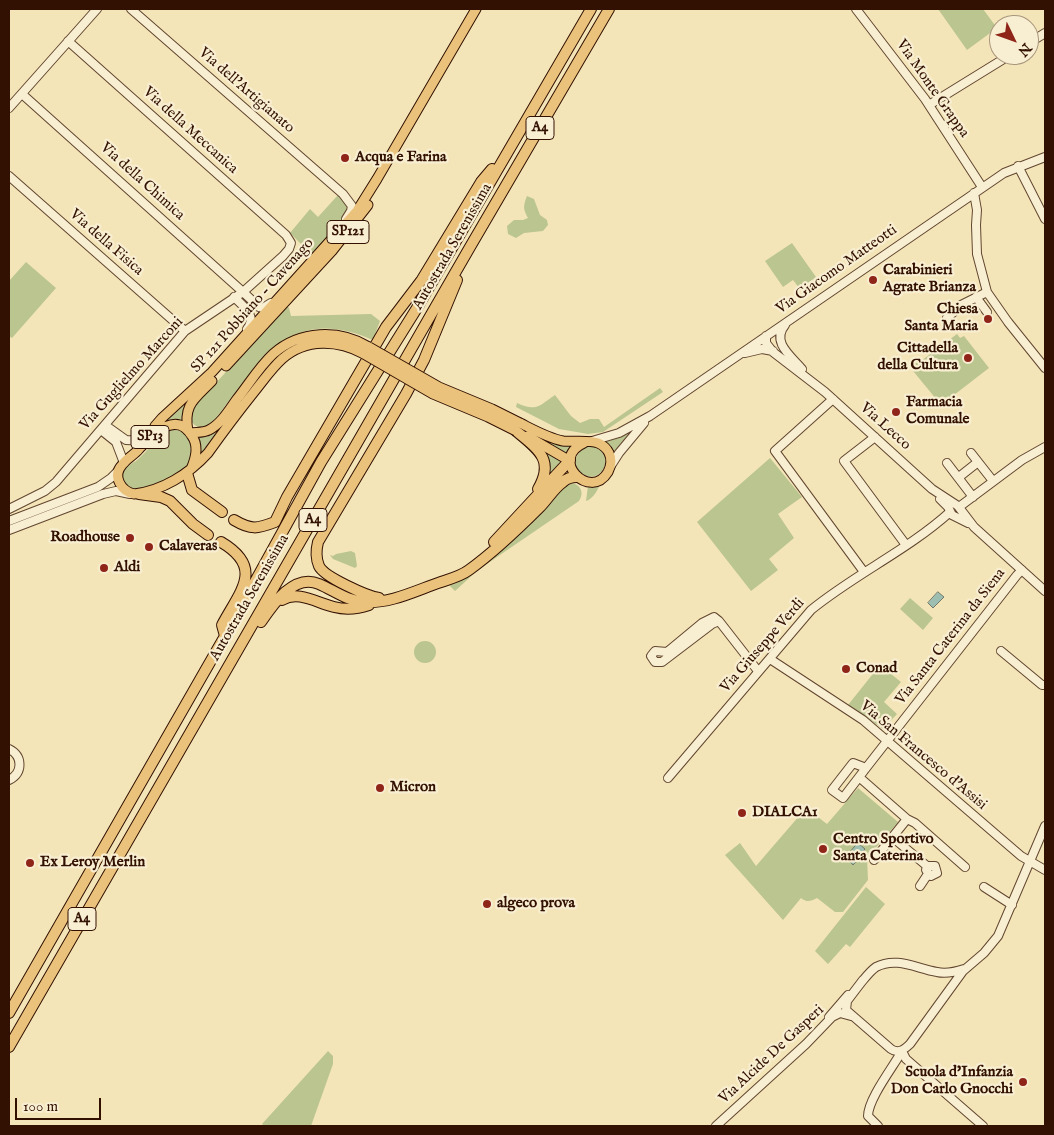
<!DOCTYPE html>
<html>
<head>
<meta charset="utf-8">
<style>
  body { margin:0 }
  #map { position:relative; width:1054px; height:1135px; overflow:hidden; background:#f4e5b8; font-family:"IM FELL English",serif }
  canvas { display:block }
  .frame { position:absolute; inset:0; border:10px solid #321102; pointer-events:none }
  .north { position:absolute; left:989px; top:15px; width:50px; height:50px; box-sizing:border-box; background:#f8eed1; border:1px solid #a9967e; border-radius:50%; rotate:132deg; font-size:14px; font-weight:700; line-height:20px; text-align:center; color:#321102 }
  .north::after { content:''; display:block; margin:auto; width:18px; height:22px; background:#8f2418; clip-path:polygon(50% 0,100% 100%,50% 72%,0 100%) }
  .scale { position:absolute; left:15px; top:1098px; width:86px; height:22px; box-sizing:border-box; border:2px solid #321102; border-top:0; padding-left:6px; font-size:15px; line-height:18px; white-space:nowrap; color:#321102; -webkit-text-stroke:4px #f8eed1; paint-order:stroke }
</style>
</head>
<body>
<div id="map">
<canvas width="1054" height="1135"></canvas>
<div class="frame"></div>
<div class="north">N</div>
<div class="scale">100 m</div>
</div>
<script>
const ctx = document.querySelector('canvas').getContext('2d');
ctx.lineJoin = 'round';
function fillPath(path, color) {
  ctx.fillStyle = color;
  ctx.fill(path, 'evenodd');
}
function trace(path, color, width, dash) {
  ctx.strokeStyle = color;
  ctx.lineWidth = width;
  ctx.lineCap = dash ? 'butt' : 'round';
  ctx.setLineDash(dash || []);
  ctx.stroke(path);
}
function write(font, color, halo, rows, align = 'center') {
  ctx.font = font + ' "IM FELL English",serif';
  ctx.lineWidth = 4.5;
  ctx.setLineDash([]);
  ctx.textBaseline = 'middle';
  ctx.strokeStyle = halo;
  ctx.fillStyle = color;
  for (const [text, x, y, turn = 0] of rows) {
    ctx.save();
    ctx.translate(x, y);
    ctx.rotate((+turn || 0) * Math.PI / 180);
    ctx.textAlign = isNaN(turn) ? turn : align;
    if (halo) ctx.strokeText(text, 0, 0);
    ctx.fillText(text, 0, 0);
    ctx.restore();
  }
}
fillPath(new Path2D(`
  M938 9H983L997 28 967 50Z
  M338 195 349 205 348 212 314 253H310L290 233 310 209 318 217Z
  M527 196 534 199 540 215 547 220 548 225 543 231 524 233 516 238 508 234 507 226 514 220H523L528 218C523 209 523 206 527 196Z
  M792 243 816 277 800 289 793 280 783 287 765 261Z
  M26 262 56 288 12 338 9 336V281Z
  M287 306 289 308 291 316 371 314 380 321 373 340C286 302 259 365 212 423 204 429 189 429 192 415 193 409 196 404 200 400Z
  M957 334 960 338 964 336 989 368 941 405 909 366 921 361Z
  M660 388 663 392 603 432 588 434 559 429 516 407 517 403C536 412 539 406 555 395L571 416 580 423 590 419H599L604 427Z
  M188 402 183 413V423L162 425 173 413Z
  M172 430C181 430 187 432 191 441 203 473 158 484 136 490 127 490 119 480 124 471 127 466 132 463 136 461 148 451 158 435 172 430Z
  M217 432 219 433 208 449 200 456 197 437H207Z
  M632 432 616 451 613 452 606 442Z
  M542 441 562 446H572L566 455Z
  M542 446 563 460 547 481 550 467Z
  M585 446C617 441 608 486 584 475 568 468 576 454 585 446Z
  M770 458 802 497 778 514 794 538 769 559 778 570 751 591 697 522Z
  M569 483C580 483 585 492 579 501L478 570 455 591 449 585C463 580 474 571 485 562 515 540 539 514 564 486Z
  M600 484C598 490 593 499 586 501L588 486Z
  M351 551 355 553 357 566 355 568 333 559 330 555 333 556 336 554Z
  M910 598 933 618 923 630 900 609Z
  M414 652a11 11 0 1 1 22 0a11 11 0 1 1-22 0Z
  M880 665 901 682 884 702 897 714 883 729 848 705Z
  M858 788 898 822 867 858 868 880 843 912H835L817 898C811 901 807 903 801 898L783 920 725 855 740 843 756 866 806 808 827 824Z
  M866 887 885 904 850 947 846 944 828 964 815 951Z
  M328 1051 333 1056V1064L311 1126H264L262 1124Z`), '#bbc58f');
const water = new Path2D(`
  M938 592 944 597 933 608 928 603Z
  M858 843 865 849 855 861 856 862 853 865 846 857Z`);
fillPath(water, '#9cbfb1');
trace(water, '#72796b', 1);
const minor = new Path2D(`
  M131 9 343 194 352 206 351 211 346 219
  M856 9 925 99 982 187
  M1029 43 1045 33
  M22 94 243 292 259 307 263 308 271 303
  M929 105 1010 55
  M9 108 97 9
  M1018 166 1045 219
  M9 176 185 331
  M974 193 977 210 976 225 977 254 987 292 1008 322 1045 368
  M234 297C243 306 258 316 247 329
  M976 297 987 312
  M947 318 961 305 987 292
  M785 325C771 342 791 356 802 369
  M766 336V343L773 352 825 392 932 489 958 506 974 527 1045 591
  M745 353 762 349 773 351
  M833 399 775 451 864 572
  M105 425 126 440 146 441
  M101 430 116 442 124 463
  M875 437 844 461 906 545
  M592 441 619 433 650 416 1004 173 1045 157
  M971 453 993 481
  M947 463 973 497
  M610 467 619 453 644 423
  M959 477 978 462
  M940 499 948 507 952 515 968 523
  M959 507 1022 460 1045 447
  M9 509 45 491 56 482 185 331 243 292 283 256 289 249 291 243 286 235 68 41
  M9 521 98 487 111 478 119 470
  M9 530 103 494 116 491 130 494
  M714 617 719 621 712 624 662 662H655L651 656 655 651 667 652 702 623Z
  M719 621 758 671
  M1001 651 1042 685H1045
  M770 659 863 720 1021 856 1045 870
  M9 749C23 756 23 773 9 780
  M866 768 853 763 832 790 843 798 866 768 1017 575 1022 570
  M859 777 907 819 874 860
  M668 778 811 610C855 574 908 550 950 512
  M907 819 915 823 965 867
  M892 837 927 866H935L937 873 931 876 926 870 927 866
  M920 886 928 874
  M984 887 1012 905
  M863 980 847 1001 846 1010 891 1049C898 1054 904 1050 910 1044L963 971 984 953 998 936 1045 826
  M860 984C865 978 870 971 876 967 897 956 917 969 937 972 946 974 955 972 964 969
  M829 1017 848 995
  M902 1051 906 1059 983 1126
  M716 1126 806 1044 832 1017 840 1013 851 1016
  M878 1126 868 1116C868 1099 893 1067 902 1051`);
const major = new Path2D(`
  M226 366 332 251 368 205
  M520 423C534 430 548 438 563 441 573 442 591 440 598 443 603 445 607 449 609 453 612 459 611 466 608 472 590 502 548 459 584 443
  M188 431C183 404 195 399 212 381
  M190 433C197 432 203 433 209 430 221 424 229 410 237 399 249 384 259 367 273 354 300 330 339 329 369 347
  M153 435 155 426 162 418 212 372 357 211 377 179 476 9
  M527 436 570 461
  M191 469C196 458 199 446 192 436 175 409 152 436 139 449 134 455 126 459 122 465 112 476 121 491 134 494 162 491 189 474 208 453 223 432 238 412 254 392 263 381 271 369 282 359 306 338 338 340 364 354`);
const highway = new Path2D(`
  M516 431C538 449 555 460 538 489
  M187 473 192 490 222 512
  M139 494 161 497 170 501 193 524 208 535
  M234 520C251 530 257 529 275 522L287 497 386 327 421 281 481 182 492 169
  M221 542C265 568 240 591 222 625L225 636
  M494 542 570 460
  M379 598C367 596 324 577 319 566 316 559 316 550 318 542L406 394 424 360 457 280
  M282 600C298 590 317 603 334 607 346 610 357 609 369 605
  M261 622C273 604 294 573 319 584 335 591 347 601 365 602 390 604 417 590 441 582 450 579 461 576 469 570 494 552 518 529 540 507 548 499 554 488 563 482 567 478 572 477 577 477
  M9 1013 225 636 321 462 417 308 591 9
  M9 1047 470 247 609 9`);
trace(minor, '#624630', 10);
trace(major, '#321102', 11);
trace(highway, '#321102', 12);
trace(minor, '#f8eed1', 8);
trace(major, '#eac27c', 9);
trace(highway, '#eac27c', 10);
const majorBridge = new Path2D(`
  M369 347 439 387 492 409 520 423
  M364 354 433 394 488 417 516 431`);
trace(majorBridge, '#321102', 11, []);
trace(majorBridge, '#eac27c', 9);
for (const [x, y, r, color] of [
  [345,158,5,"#8f2418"],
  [873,280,5,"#8f2418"],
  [988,319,5,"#8f2418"],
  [968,358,5,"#8f2418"],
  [896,412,5,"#8f2418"],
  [130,538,5,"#8f2418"],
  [149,547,5,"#8f2418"],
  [104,568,5,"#8f2418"],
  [846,669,5,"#8f2418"],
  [380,788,5,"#8f2418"],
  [742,813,5,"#8f2418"],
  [823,849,5,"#8f2418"],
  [30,863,5,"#8f2418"],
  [487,904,5,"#8f2418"],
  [1023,1082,5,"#8f2418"]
]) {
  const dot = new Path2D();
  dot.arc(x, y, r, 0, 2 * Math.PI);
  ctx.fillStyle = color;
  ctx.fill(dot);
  trace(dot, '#f8eed1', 2);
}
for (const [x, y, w] of [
  [540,128,28],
  [348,232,42],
  [150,437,38],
  [313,520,28],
  [82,919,28]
]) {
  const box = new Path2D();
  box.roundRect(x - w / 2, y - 11.5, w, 23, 4);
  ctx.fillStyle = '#f8eed1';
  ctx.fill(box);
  trace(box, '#321102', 1);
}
write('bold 14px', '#321102', null, [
  ["A4",540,128],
  ["SP121",348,232],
  ["SP13",150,437],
  ["A4",313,520],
  ["A4",82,919]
]);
write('15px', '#321102', '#f8eed1', [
  ["Via Monte Grappa",932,89,55],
  ["Via dell'Artigianato",246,91,41],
  ["Via della Meccanica",190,131,42],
  ["Via della Chimica",142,182,42],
  ["Via della Fisica",106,243,41],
  ["Autostrada Serenissima",453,247,-60],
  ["Via Giacomo Matteotti",837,270,-35],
  ["SP 121 Pobbiano - Cavenago",253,306,-48],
  ["Via Guglielmo Marconi",132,374,-48],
  ["Via Lecco",885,427,42],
  ["Autostrada Serenissima",250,598,-60],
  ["Via Santa Caterina da Siena",951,637,-52],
  ["Via Giuseppe Verdi",763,646,-49],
  ["Via San Francesco d'Assisi",923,756,40],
  ["Via Alcide De Gasperi",772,1055,-43]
]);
write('bold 15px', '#321102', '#f8eed1', [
  ["Acqua e Farina",355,158],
  ["Carabinieri",883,271],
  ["Agrate Brianza",883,288],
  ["Chiesa",978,310,"right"],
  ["Santa Maria",978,327,"right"],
  ["Cittadella",958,349,"right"],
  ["della Cultura",958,366,"right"],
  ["Farmacia",906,403],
  ["Comunale",906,420],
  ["Roadhouse",120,538,"right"],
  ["Calaveras",159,547],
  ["Aldi",114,568],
  ["Conad",856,669],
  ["Micron",390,788],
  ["DIALCA1",752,813],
  ["Centro Sportivo",833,840],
  ["Santa Caterina",833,857],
  ["Ex Leroy Merlin",40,863],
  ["algeco prova",497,904],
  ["Scuola d'Infanzia",1013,1073,"right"],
  ["Don Carlo Gnocchi",1013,1090,"right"]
], 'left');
</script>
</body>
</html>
